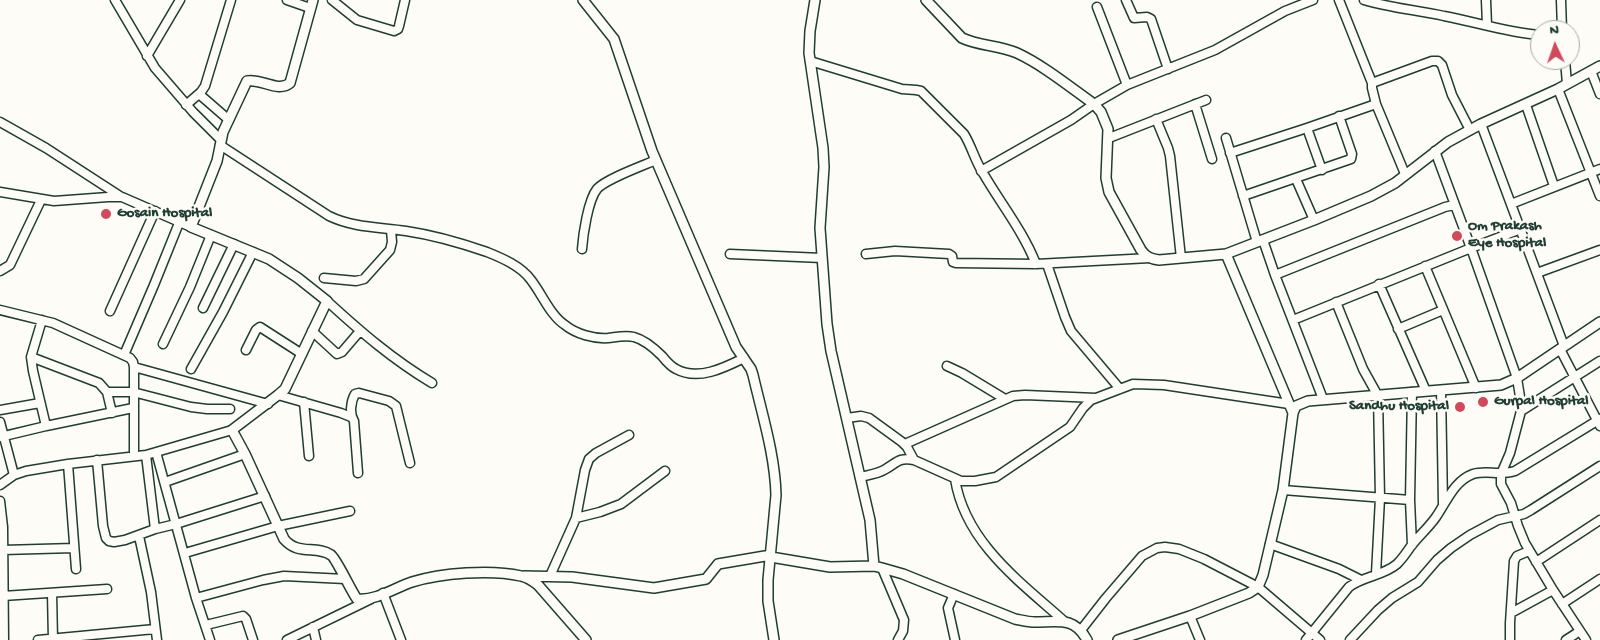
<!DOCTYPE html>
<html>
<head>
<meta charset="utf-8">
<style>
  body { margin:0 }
  #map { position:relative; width:1600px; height:640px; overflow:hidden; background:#fdfcf7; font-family:"Gochi Hand",sans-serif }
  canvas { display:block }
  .north { position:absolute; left:1530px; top:20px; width:50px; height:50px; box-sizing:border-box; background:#fdfcf7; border:1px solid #a4b0a9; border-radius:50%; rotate:357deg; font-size:14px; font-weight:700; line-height:20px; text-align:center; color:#1f3d34 }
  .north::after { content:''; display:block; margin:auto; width:18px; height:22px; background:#d1495b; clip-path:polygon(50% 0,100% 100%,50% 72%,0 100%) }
</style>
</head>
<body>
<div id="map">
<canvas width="1600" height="640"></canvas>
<div class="north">N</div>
</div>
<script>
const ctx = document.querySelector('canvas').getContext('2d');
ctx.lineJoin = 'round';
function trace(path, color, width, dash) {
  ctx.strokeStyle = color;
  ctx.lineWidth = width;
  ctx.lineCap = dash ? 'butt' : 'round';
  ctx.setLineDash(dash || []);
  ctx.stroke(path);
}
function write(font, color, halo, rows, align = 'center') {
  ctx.font = font + ' "Gochi Hand",sans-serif';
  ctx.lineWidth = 5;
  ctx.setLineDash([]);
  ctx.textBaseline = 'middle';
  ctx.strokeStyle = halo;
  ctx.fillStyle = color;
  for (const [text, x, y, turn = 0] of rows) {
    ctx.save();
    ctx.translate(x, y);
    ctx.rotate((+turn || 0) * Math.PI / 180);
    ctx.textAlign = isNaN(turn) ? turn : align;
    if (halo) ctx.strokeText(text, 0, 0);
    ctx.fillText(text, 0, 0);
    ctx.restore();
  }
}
const minor = new Path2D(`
  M115 0 155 68 193 112 221 140
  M287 0 310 8
  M332 0 357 20 394 31 398 29 399 26 405 0
  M1126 0 1134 18 1147 17 1151 19 1168 69
  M1339 0 1372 83V88L1376 104 1405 174
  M1364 0C1390 8 1417 10 1444 16 1476 22 1508 33 1540 35
  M1486 0 1487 25
  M1561 0 1562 30
  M1097 7 1127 85
  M147 56 180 0
  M1565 60 1567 84
  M810 61 902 89 916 90 921 91 964 134C972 147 975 161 983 173 1001 204 1023 231 1036 264
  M1591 71 1600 94
  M1372 83 1432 61H1438L1442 65 1452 95 1470 130
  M1558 89 1600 196
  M199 94 229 120
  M1195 104 1212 159
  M186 105 201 92 205 86 231 0
  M1526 105 1554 186
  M1156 119 1168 148 1170 156 1181 258
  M0 122 46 148 120 196
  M1481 124 1564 346
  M1307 128 1322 170
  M1109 138 1206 100
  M1226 138 1257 242
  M220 145 329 216C354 228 380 227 406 231 433 235 461 243 487 252 502 258 521 266 531 280 542 294 550 315 565 325 576 334 594 339 608 338 617 337 625 335 634 337 645 340 654 348 662 356 666 361 670 366 676 369 698 381 724 368 744 358
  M1435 151 1471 248 1517 378 1521 403V411L1510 453 1501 474V484L1511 503 1518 526 1525 543 1553 590 1586 640
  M1230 153 1307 128 1376 104
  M981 171 1071 120 1094 104 1127 85 1215 50 1285 11 1313 0
  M1296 179 1314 220
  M0 192 54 201 108 197H122L191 227
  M1243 196 1351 159 1352 154 1339 116
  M1511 204 1600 169
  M1263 240 1275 275 1323 399
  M582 249C583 235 588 200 597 189 606 179 642 166 656 160
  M730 254 822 258
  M866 254 895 251 949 254 952 256 953 262 956 263 1036 264 1150 258
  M1047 264 1065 317 1071 331 1120 389
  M1425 266 1476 388
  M0 271 10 265 41 200
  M1537 273 1600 250
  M1275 275 1445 207 1454 205
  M324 278 356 281 364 279 390 250 392 242 391 230
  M1379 284 1426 391
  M327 301C361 332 392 359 432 383
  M1336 302 1363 369 1378 396 1380 498 1376 574
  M203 308 234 244
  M0 310 53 323 130 358 133 362 134 367V456
  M110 311 155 211
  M42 320 31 357 33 371 46 426
  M1293 320 1471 248 1521 229
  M1398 329 1443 310
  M312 331 337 354 342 352 360 331
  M163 344 190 287 211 235
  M1560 349 1600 426
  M246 350 256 330 260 327 302 354
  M124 355 154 285 179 223
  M31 357 99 383 107 392 112 413
  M947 366 962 373 1005 399
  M134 367 268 404
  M191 369 223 312 253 252
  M1441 390 1443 504
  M107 392H133L191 407 207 409H230
  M278 395 341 413 351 417
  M304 402 309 456
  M0 410 40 403
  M1521 411 1600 361
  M847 418 861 416 869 418 902 442 907 447 914 460
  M0 422 14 475
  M0 437 46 426 133 408
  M905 444 1013 396 1025 395 1096 398
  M156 452 196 598 210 640
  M146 455 155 529
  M97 460 103 526 106 538 109 541 114 542 125 540 155 529 176 524 265 496
  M68 464 76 569
  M358 473 354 421C349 414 351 401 355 394L359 393 389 401 396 406 410 463
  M860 477C868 475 877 474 884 470 897 463 898 457 914 460L961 481H975L996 477 1070 427 1083 408 1091 400 1133 384 1164 385 1289 404
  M955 479C965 542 1019 581 1064 621
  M165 482 245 454
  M0 485 14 475 26 471 68 464 146 455 232 430
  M1283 490 1410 500
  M0 501 3 527 4 640
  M576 518 600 512 621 504 665 471
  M139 536 151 592 157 640
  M1270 544 1339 569 1361 580
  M1412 545 1410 500 1412 392
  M3 550 74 548
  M185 553 278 526 350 511
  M1536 562 1600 520
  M882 568 904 620 903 631 898 640
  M550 576 576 518 585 470 589 459 596 453 629 435
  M52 593 53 640
  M383 593 401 640
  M954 594 948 608 955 640
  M3 596 107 589
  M196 598 263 580 284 576 345 579
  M1562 604 1600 579
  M1511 613 1553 590
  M1190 616 1200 640
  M206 625 243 616 246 619 253 640
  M313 627 316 640
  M1081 630 1106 598 1142 556 1157 548 1165 547 1179 549 1204 559 1258 587 1320 640
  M38 640 155 629
  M287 640 371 599
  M1306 640 1349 587C1363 576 1383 576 1397 564 1402 559 1407 552 1411 546 1419 536 1429 527 1436 517 1447 501 1454 481 1473 474 1487 470 1500 476 1515 471L1600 419
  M1350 640 1378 610 1392 598 1418 582 1437 560 1451 548 1470 535 1498 520 1524 514 1531 510 1600 466
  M1510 640V623L1514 561 1517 556 1529 551
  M1566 640 1580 631`);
const tertiary = new Path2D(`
  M313 0 290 83C278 93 261 78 247 81L223 132 217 161 191 227 269 259 298 278 327 301 285 389 278 395 232 430 245 454 284 539C298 556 316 545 331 555 336 558 351 591 357 599 376 601 394 588 412 582 441 573 491 569 521 576 527 577 533 581 538 585L586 640
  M583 0 614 39 652 151 736 347 751 369 753 375C762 414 775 455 776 495L768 580V601L774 640
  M815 0 810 31 809 53 823 148 824 167 820 228 827 324 831 351 870 520 874 566
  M926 0 962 38C979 46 999 45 1017 53 1043 65 1070 87 1094 104L1101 112 1108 129 1106 178 1109 192 1141 250C1146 257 1151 259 1159 260L1226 254
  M1293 413 1226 254 1314 220 1371 196 1395 183 1448 142 1481 124 1558 89 1600 66
  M524 576 572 577 654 588 706 579 718 564 765 556 830 567 874 566 882 568 903 574 1015 619C1021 620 1028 622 1035 622 1057 622 1074 616 1087 640
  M1118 640 1190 616 1249 593 1258 587 1263 575 1283 490 1293 413 1296 406 1308 401 1501 385 1517 378 1600 322`);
trace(minor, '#1f3d34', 11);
trace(tertiary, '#1f3d34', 12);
trace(minor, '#fdfcf7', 8);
trace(tertiary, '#fdfcf7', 9);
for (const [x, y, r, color] of [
  [106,214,6,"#d1495b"],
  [1457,236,6,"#d1495b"],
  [1483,402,6,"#d1495b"],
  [1460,407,6,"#d1495b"]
]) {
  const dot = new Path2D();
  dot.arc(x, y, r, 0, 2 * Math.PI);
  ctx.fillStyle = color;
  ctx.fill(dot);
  trace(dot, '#fdfcf7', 2);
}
write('bold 15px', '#1f3d34', '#fdfcf7', [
  ["Gosain Hospital",117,214],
  ["Om Prakash",1468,227],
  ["Eye Hospital",1468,244],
  ["Gurpal Hospital",1494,402],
  ["Sandhu Hospital",1449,407,"right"]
], 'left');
</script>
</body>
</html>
